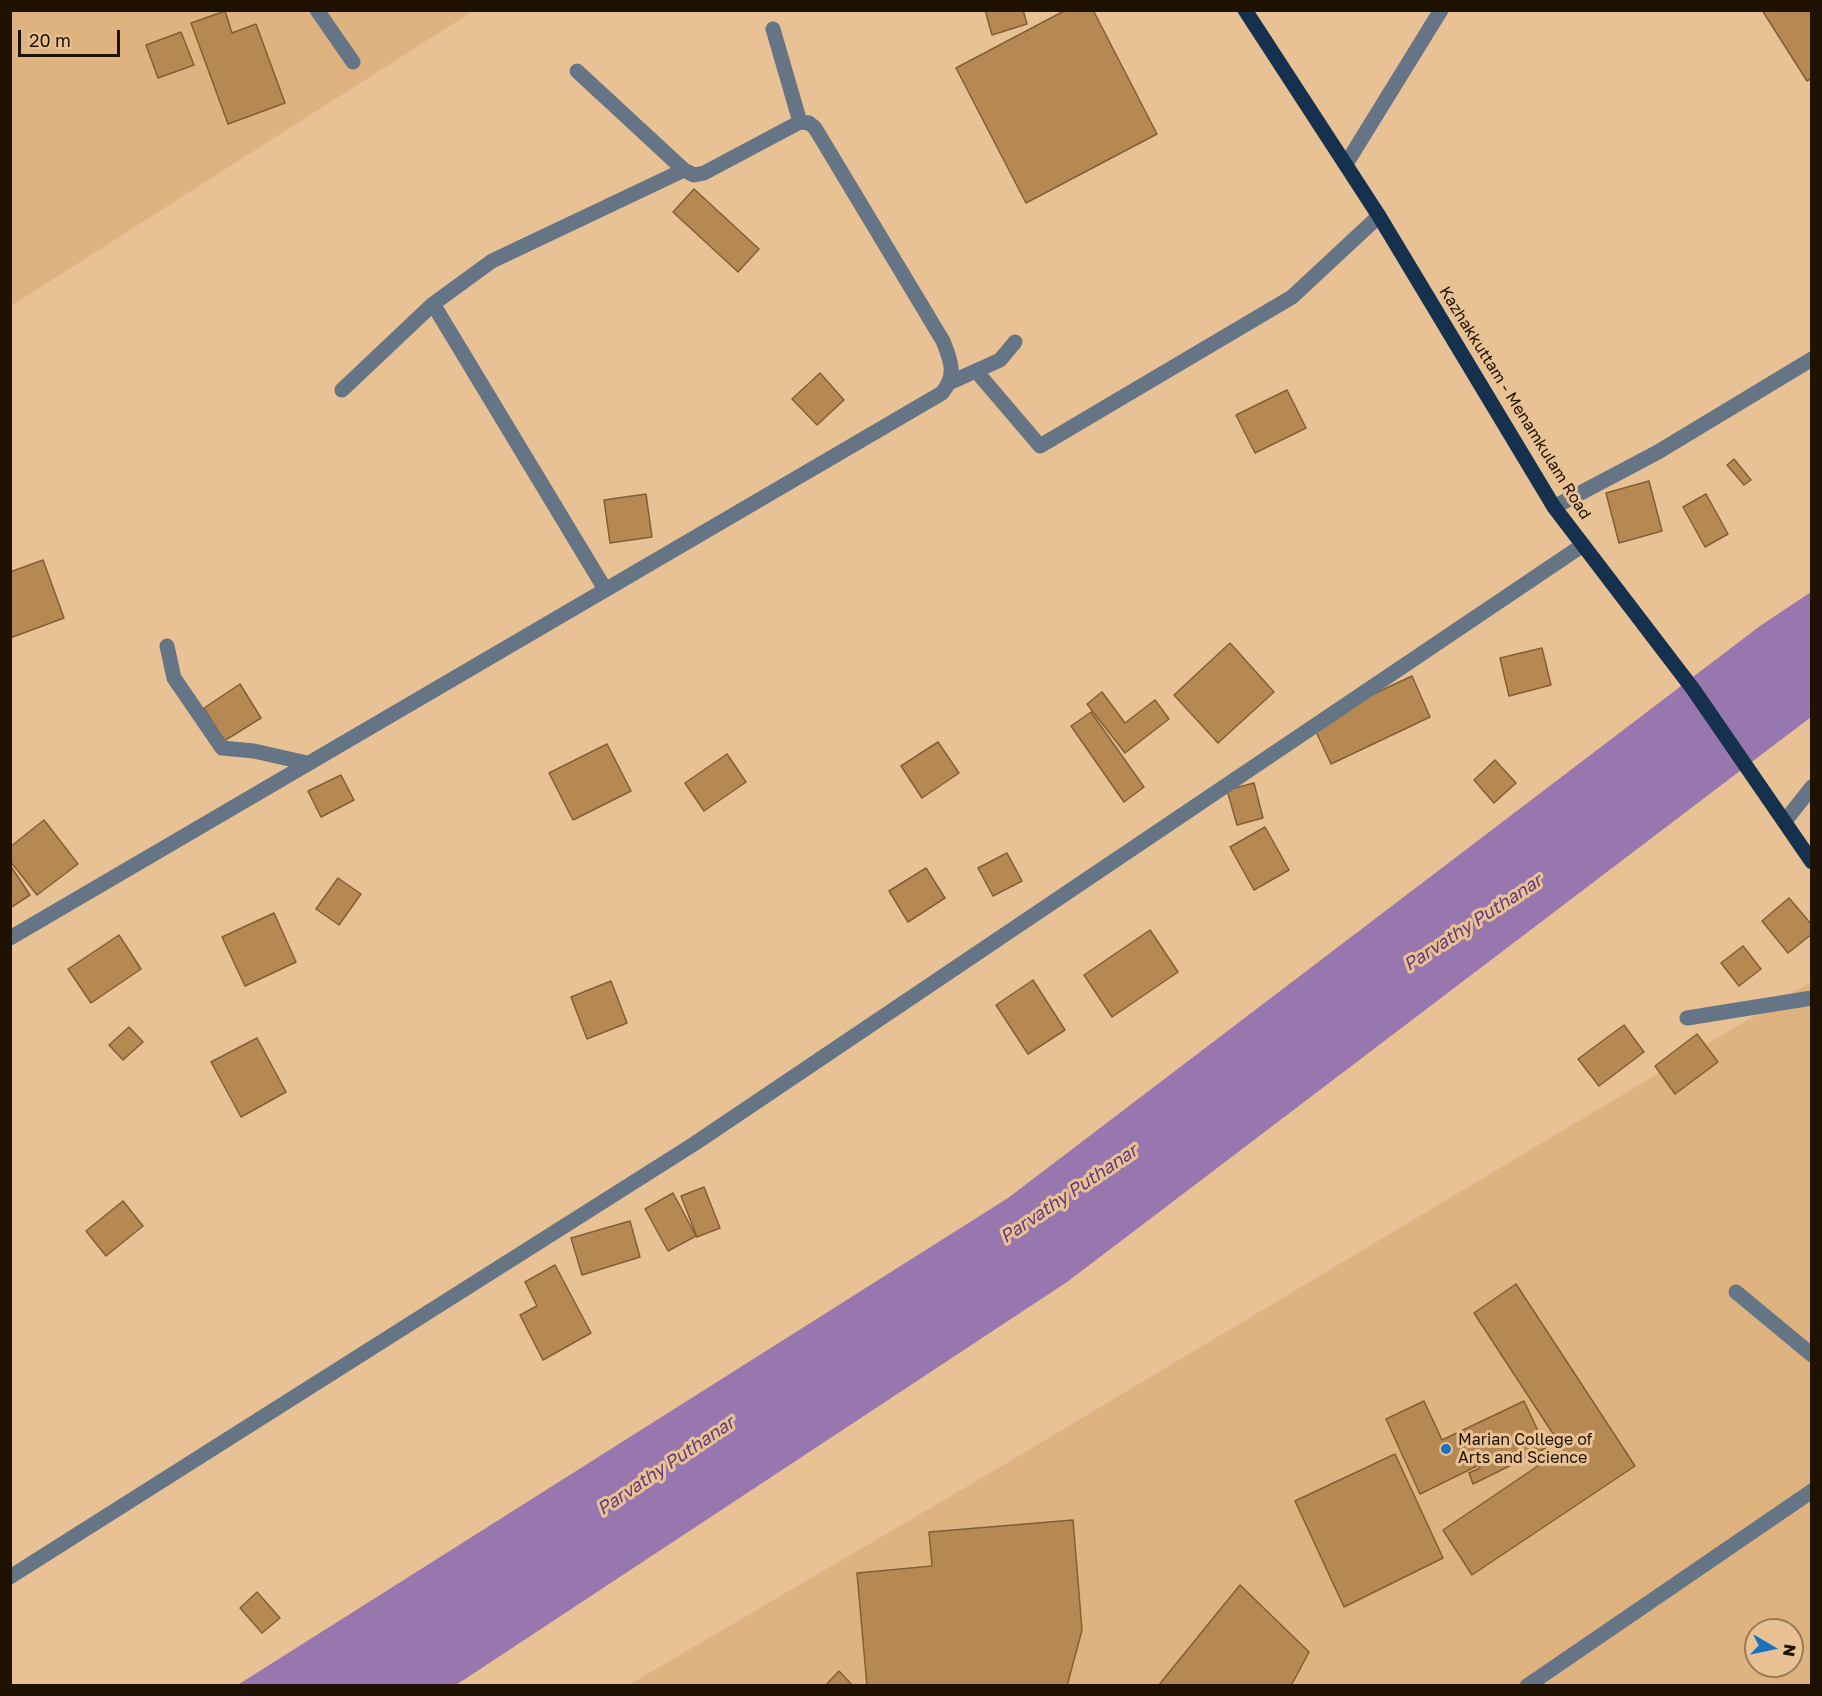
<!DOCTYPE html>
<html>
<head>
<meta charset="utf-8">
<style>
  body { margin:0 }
  #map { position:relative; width:1822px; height:1696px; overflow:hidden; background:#e8c194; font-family:"Golos Text",sans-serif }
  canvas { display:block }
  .frame { position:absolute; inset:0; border:12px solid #1f1202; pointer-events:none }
  .north { position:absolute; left:1744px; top:1618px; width:60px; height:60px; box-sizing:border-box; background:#e8c194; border:2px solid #987b5a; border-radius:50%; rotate:99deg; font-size:16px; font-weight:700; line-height:24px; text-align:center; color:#1f1202 }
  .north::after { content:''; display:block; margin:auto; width:21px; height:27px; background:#1b71bf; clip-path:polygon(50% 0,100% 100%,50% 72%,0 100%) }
  .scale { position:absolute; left:18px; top:30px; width:102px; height:27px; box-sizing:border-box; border:3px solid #1f1202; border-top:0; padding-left:8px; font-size:18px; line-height:21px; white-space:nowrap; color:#1f1202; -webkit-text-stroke:4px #e8c194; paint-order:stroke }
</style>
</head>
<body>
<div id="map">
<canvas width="1822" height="1696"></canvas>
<div class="frame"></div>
<div class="north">N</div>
<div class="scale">20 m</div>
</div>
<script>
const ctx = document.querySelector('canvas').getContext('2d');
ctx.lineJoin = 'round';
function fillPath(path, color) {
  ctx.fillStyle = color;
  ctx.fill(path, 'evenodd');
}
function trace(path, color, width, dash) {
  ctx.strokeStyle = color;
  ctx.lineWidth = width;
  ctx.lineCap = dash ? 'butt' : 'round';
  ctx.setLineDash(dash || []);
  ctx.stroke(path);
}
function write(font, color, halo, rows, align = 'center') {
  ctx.font = font + ' "Golos Text",sans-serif';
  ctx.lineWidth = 6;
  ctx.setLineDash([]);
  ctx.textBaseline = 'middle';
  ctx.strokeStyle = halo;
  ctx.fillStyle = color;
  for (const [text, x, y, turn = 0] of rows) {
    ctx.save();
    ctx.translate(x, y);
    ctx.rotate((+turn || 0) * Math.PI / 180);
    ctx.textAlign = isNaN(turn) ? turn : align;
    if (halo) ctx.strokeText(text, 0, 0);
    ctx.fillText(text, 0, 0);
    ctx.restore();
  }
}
fillPath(new Path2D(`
  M11 11H473L11 306Z
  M1811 982V1685L627 1686 990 1473ZM1756 1630H1792V1666H1756Z`), '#deb380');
fillPath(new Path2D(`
  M1811 592V717L1067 1282 456 1685 236 1686 1008 1198 1760 626Z`), '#9876ae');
const building = new Path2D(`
  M985 10H1023L1027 24 992 35Z
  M1066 10H1093L1157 134 1026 203 956 68Z
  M1762 10H1812V78L1807 81Z
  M225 11 232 33 256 24 285 103 228 124 191 23Z
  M181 32 194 65 158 78 146 45Z
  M694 189 759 249 738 272 673 212Z
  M820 373 844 400 817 425 792 399Z
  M1287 390 1306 428 1255 453 1236 415Z
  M1734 459 1751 480 1744 485 1727 465Z
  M1649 481 1662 531 1619 543 1606 493Z
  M646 494 652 537 610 543 604 500Z
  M1706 494 1728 534 1705 547 1683 507Z
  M43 560 64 618 10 638V572Z
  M1230 643 1274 692 1218 743 1174 695Z
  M1542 648 1551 685 1509 696 1500 658Z
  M1412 676 1430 717 1331 764 1312 723Z
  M240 684 261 718 224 741 204 708Z
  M1102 692 1125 723 1155 700 1169 719 1125 753 1087 704Z
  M1091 712 1144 787 1124 802 1071 726Z
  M938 742 959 773 922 798 901 766Z
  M607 744 631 791 573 820 549 773Z
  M727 754 746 782 704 811 685 783Z
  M1495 760 1516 783 1494 803 1474 780Z
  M341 775 354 800 321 817 308 791Z
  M1254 783 1263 818 1237 825 1227 790Z
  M44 820 78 864 37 895 10 861V847Z
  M1265 827 1289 870 1254 890 1230 847Z
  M1007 853 1022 881 993 896 978 868Z
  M10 865 30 895 10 908Z
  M926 868 945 898 908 922 889 891Z
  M338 878 361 894 339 925 316 909Z
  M1789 898 1812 925V934L1788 953 1762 921Z
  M274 913 296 962 245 986 222 937Z
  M1150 930 1178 972 1112 1017 1084 975Z
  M119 935 141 969 91 1003 68 969Z
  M1743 946 1761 969 1739 986 1721 963Z
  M1033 980 1065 1030 1028 1054 996 1005Z
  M611 981 627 1023 587 1039 571 997Z
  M1624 1025 1644 1052 1599 1086 1578 1059Z
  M129 1027 143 1042 123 1060 109 1045Z
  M1697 1034 1718 1062 1675 1094 1655 1066Z
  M257 1038 286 1092 241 1117 211 1062Z
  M704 1187 720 1228 697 1237 681 1196Z
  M673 1193 696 1236 668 1251 645 1209Z
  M123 1201 143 1226 106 1256 86 1231Z
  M630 1221 640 1257 582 1275 571 1238Z
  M555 1265 591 1333 543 1360 520 1315 537 1306 525 1282Z
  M1516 1284 1635 1466 1472 1575 1443 1530 1563 1449 1474 1313Z
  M1424 1401 1442 1440 1524 1401 1546 1448 1473 1484 1469 1473 1480 1468 1479 1465 1420 1494 1386 1419Z
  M1395 1454 1443 1558 1344 1607 1295 1501Z
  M1073 1520 1082 1630 1067 1686H867L857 1573 932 1566 929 1532Z
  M1240 1585 1309 1652 1291 1686H1158Z
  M257 1592 280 1618 262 1633 240 1608Z
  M839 1671 853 1686H825Z`);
fillPath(building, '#b68952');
trace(building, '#815f35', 1.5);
trace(new Path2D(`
  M317 10 353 62
  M773 29 800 122
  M1346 164 1441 10
  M976 371 1040 446 1292 297 1379 216
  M949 383 1000 360 1015 342
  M342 390 433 304
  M1554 507 1658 452 1812 359
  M605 589 433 304 492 261 684 170
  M167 646 174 678 222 748 254 751 307 763
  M1785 821 1812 787
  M10 938 942 393C957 375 951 361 943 341L815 128 809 123 800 122 704 173 694 175 684 170 577 71
  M1687 1018 1812 998
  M1736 1292 1812 1355
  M10 1577 694 1144 1583 545
  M1527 1686 1812 1491`), '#657586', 15);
trace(new Path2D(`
  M1245 10 1379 216 1554 507 1693 689 1812 862`), '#15314e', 15);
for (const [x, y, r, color] of [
  [1446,1449,6,"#1b71bf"]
]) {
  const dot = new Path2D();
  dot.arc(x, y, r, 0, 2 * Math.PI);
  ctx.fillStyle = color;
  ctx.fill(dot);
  trace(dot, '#e8c194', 2);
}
write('16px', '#1f1202', '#e8c194', [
  ["Kazhakkuttam - Menamkulam Road",1515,403,58]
]);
write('16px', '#1f1202', '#e8c194', [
  ["Marian College of",1458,1440],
  ["Arts and Science",1458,1458]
], 'left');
write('italic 18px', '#62377d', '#e8c194', [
  ["Parvathy Puthanar",1473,923,-33],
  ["Parvathy Puthanar",1069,1194,-34],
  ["Parvathy Puthanar",666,1466,-34]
]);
</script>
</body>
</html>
